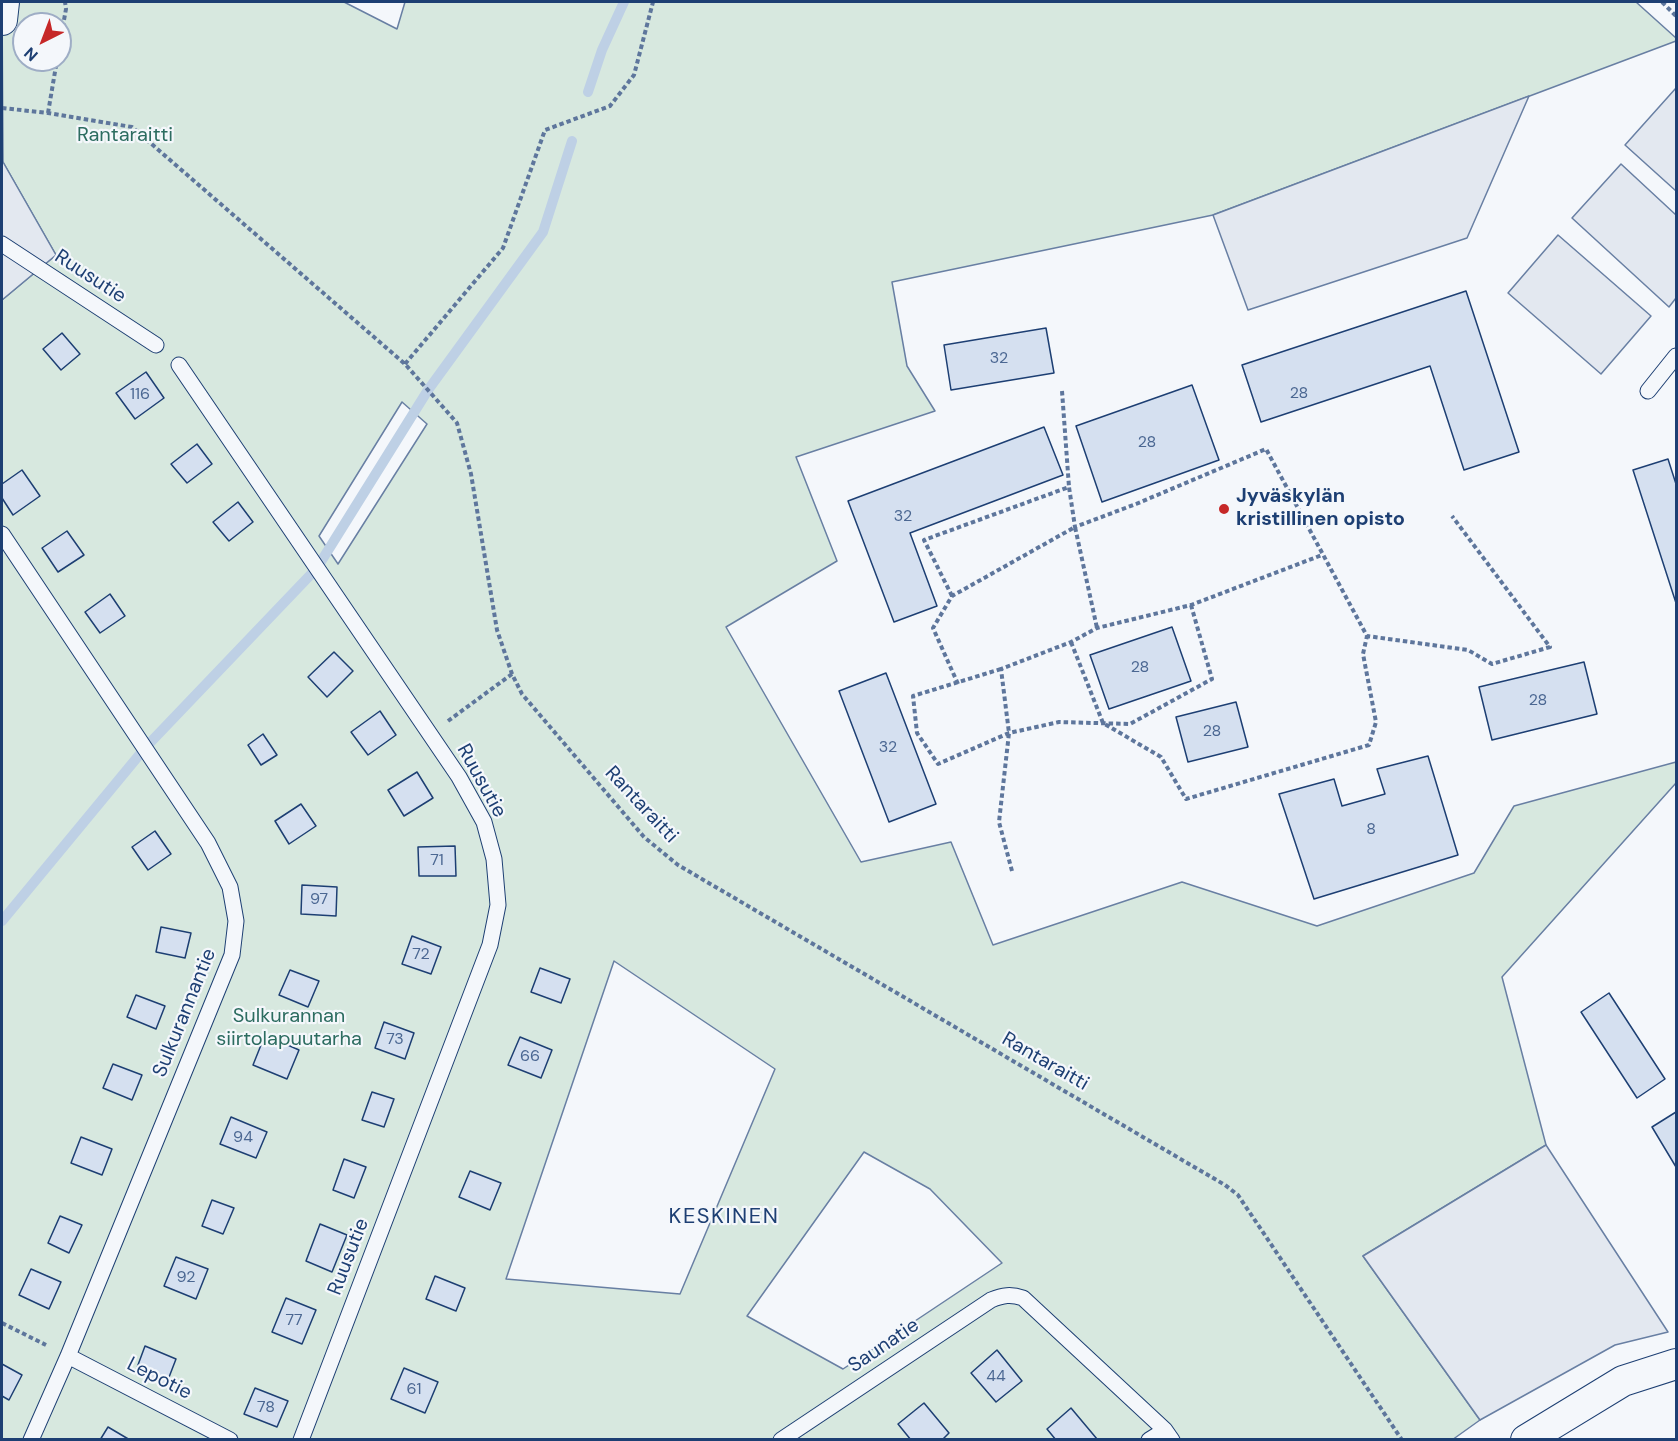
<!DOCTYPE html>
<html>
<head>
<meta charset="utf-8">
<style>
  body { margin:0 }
  #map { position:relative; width:1678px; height:1441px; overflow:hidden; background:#f4f7fb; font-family:"DM Sans",sans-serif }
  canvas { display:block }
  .frame { position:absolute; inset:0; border:3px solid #1d3f73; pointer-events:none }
  .north { position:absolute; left:12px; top:12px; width:60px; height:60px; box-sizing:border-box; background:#f4f7fb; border:2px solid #9eadc5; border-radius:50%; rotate:222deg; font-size:16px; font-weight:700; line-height:24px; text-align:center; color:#1d3f73 }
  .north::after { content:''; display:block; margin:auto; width:21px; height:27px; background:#c62828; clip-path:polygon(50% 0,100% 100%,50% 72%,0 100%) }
</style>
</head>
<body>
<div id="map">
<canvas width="1678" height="1441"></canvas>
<div class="frame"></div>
<div class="north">N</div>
</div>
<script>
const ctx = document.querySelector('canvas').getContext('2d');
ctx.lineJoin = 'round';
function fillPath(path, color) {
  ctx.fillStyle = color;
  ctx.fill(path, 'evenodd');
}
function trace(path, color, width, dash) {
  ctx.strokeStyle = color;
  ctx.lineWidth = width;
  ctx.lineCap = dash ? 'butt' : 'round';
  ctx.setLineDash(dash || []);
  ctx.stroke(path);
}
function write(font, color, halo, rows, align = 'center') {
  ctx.font = font + ' "DM Sans",sans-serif';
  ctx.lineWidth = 4.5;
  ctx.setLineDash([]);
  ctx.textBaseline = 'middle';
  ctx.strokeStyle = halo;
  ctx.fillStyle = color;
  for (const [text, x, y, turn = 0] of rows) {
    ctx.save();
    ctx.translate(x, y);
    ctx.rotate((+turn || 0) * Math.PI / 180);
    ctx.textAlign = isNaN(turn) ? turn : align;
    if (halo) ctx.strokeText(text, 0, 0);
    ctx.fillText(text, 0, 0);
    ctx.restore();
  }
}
const green = new Path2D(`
  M2 2H344L397 29 405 2H1636L1676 38V41L1213 215 892 282 907 366 935 411 796 457 837 561 726 627 861 862 951 842 993 945 1182 882 1317 926 1474 873 1514 806 1676 762V783L1502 977 1546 1145 1363 1256 1480 1420 1452 1440H2V300L56 255 3 162ZM24 24H60V60H24ZM402 402 427 424 338 564 319 536ZM614 961 775 1069 680 1294 506 1279ZM864 1152 930 1189 1002 1263 843 1369 747 1316Z`);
fillPath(green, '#d7e8df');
trace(green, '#687fa3', 1.5);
const parking = new Path2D(`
  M1676 88V191L1625 145Z
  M1529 96 1467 238 1248 310 1213 215Z
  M3 162 56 255 2 300V163Z
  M1621 164 1676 215V298L1669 307 1572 218Z
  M1558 235 1651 316 1601 374 1508 293Z
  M1546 1145 1668 1332 1615 1345 1480 1420 1363 1256Z`);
fillPath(parking, '#e3e8f0');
trace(parking, '#687fa3', 1.5);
trace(new Path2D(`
  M588 92 602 50 624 2
  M2 921 145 748 317 568 428 390 543 232 572 141`), '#bed0e5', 10);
const building = new Path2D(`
  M1466 291 1519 452 1464 470 1430 366 1261 422 1242 365Z
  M1046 328 1054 373 951 390 944 345Z
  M62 333 80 354 61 370 43 349Z
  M146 372 164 398 135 419 116 393Z
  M1192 385 1219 460 1102 502 1076 426Z
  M1044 427 1063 475 910 533 937 606 894 622 848 501Z
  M197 444 212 464 187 483 171 464Z
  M1668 459 1676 484V603L1633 470Z
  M22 470 40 496 13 515 2 498V484Z
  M238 502 253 522 229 541 213 522Z
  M67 531 84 555 58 572 42 548Z
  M110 594 125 616 100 633 85 612Z
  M1172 627 1191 681 1109 709 1090 655Z
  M334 652 353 671 327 697 308 677Z
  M1584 662 1597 714 1492 740 1479 687Z
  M886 673 936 804 889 822 839 691Z
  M1236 702 1248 747 1188 762 1176 717Z
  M380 711 396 735 368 755 351 732Z
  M263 734 277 755 261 765 248 745Z
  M1428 756 1458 855 1314 899 1279 794 1334 779 1342 806 1385 794 1377 769Z
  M417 772 433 798 404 816 388 790Z
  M301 804 316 826 289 844 275 821Z
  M155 831 171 854 148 870 132 847Z
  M455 846 456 876H419L418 847Z
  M302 885 337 887 336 916 301 914Z
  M161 927 191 933 185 958 156 952Z
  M412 936 441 947 431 974 402 964Z
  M540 968 570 979 561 1003 531 992Z
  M290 970 319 981 308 1007 279 995Z
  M1609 993 1665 1079 1637 1098 1581 1012Z
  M136 995 165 1006 156 1029 127 1017Z
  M384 1022 414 1033 405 1059 375 1048Z
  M265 1035 299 1050 287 1079 253 1065Z
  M520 1037 552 1050 541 1078 508 1065Z
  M113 1064 142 1075 132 1100 103 1088Z
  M372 1092 394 1099 384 1127 362 1120Z
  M1676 1112V1167L1652 1127Z
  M231 1117 267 1132 256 1158 220 1144Z
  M81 1137 112 1149 102 1175 71 1163Z
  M344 1159 366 1167 354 1198 333 1190Z
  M470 1171 501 1183 490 1210 459 1197Z
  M212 1200 234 1208 223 1234 202 1226Z
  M60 1216 82 1225 69 1253 48 1243Z
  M320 1224 347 1235 332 1272 306 1261Z
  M176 1257 208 1269 196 1299 164 1286Z
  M31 1269 61 1282 49 1309 19 1295Z
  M435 1276 465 1288 456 1311 426 1299Z
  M286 1298 316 1310 302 1344 272 1332Z
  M145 1346 176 1359 166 1385 135 1373Z
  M997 1350 1022 1381 996 1402 971 1373Z
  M2 1364 22 1375 9 1400 2 1396Z
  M404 1368 438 1382 425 1413 391 1399Z
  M255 1388 288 1401 277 1427 244 1414Z
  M924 1403 949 1433 942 1440H911L898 1424Z
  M1071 1408 1097 1439 1096 1440H1056L1047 1429Z
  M108 1427 130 1440H100Z`);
fillPath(building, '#d5e0f0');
trace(building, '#1d3f73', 1.5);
const service = new Path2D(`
  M2 244 156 345
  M179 365 459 777 484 822 494 859 498 905 490 945 301 1440
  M1648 391 1676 356
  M2 534 208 843 230 887 236 921 232 955 68 1356 31 1440
  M68 1356 230 1440
  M781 1440 991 1300C1003 1295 1011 1294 1023 1298L1165 1430 1172 1440
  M1149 1440 1165 1430`);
const minor = new Path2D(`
  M2 20 4 2
  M1526 1440 1623 1381 1676 1364`);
trace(service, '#1d3f73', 17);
trace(minor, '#1d3f73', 32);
trace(new Path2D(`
  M1662 2 1676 16
  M60 42 66 9 65 2
  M2 108 48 113 132 127 405 364 457 423 471 474 497 630 512 674 522 694 644 837 678 865 1225 1185 1238 1195 1402 1440
  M48 113 57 60
  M405 364 503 248 545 130 610 106 634 75 653 2
  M1062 391 1069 487
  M952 596 924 540 1069 487 1075 527 1136 504 1266 449 1367 636 1468 650 1492 664 1550 647 1452 516
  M1071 642 1103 723 1161 757 1186 799 1369 745 1376 722 1363 654 1367 636
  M1001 669 913 696 917 733 938 764 1009 733 1059 722 1130 724 1212 679 1191 605
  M958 684 933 628 952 596 1075 527 1097 628
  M448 721 512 674
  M1012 871 999 822 1009 733 1001 669 1071 642 1097 628 1191 605 1322 555
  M2 1323 46 1345`), '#5e769c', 4, [4.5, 3]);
trace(service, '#f4f7fb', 15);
trace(minor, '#f4f7fb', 30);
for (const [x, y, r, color] of [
  [1224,509,6,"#c62828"]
]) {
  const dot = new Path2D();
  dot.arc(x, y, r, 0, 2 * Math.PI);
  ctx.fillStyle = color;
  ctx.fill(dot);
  trace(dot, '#f4f7fb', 2);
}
write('16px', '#4b6792', null, [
  ["32",999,359],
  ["28",1299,394],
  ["116",140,395],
  ["28",1147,443],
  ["32",903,517],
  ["28",1140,668],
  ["28",1538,701],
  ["28",1212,732],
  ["32",888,748],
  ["8",1371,830],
  ["71",437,861],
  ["97",319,900],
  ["72",421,955],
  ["73",395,1040],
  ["66",530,1057],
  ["94",243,1138],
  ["92",186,1278],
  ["77",294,1321],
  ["44",996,1377],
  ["61",414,1390],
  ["78",266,1408]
]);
write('20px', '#2c6c60', '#f4f7fb', [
  ["Rantaraitti",125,136],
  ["Sulkurannan",289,1017],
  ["siirtolapuutarha",289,1040]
]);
write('20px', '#1d3f73', '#f4f7fb', [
  ["Ruusutie",90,277,33],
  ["Ruusutie",481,781,61],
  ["Rantaraitti",641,805,47],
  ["Sulkurannantie",185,1013,-68],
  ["Rantaraitti",1045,1062,30],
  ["Ruusutie",349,1257,-69],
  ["Saunatie",884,1346,-34],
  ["Lepotie",159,1379,27]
]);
write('bold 20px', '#1d3f73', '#f4f7fb', [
  ["Jyväskylän",1236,497],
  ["kristillinen opisto",1236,520]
], 'left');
ctx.letterSpacing = '1.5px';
write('22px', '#1d3f73', '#f4f7fb', [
  ["KESKINEN",724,1217]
]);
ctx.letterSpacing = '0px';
</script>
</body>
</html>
